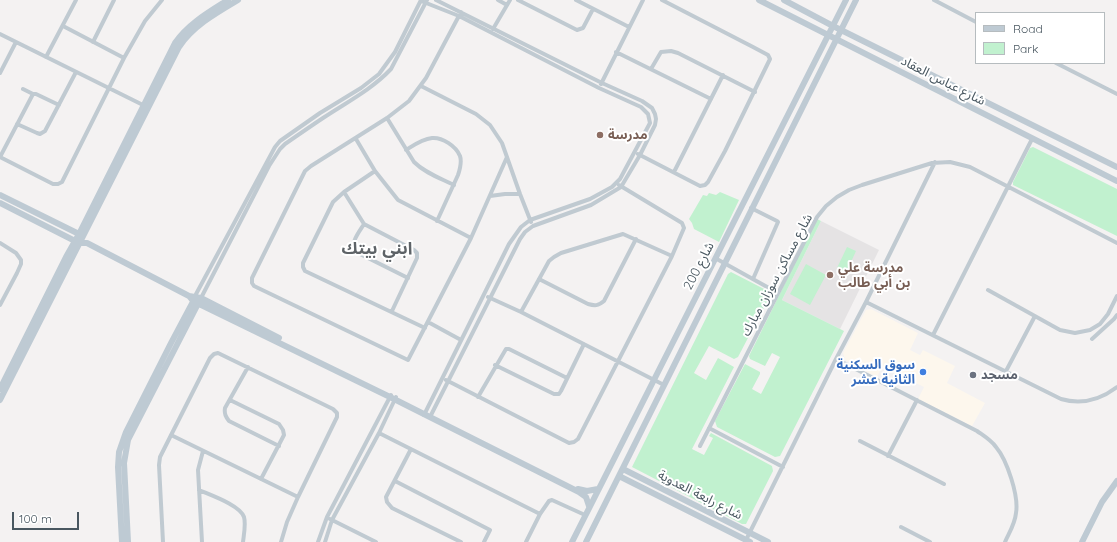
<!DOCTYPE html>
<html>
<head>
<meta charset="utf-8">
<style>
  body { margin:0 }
  #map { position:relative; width:1117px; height:542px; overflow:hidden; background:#f4f2f2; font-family:Quicksand,sans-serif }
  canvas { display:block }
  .legend { position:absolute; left:975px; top:12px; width:130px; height:52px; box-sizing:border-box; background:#fff; border:1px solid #b6bcbf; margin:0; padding:5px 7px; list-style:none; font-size:12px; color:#495760 }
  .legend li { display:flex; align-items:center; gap:8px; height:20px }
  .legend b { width:20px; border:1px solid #b6bcbf }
  .scale { position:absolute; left:12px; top:512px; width:67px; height:18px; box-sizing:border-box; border:2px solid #495760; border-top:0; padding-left:5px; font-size:12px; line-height:14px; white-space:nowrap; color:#495760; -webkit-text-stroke:3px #fff; paint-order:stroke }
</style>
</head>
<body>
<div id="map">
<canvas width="1117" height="542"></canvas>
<ul class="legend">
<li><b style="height:5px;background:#becad3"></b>Road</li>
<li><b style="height:11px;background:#c1f1cf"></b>Park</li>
</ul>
<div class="scale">100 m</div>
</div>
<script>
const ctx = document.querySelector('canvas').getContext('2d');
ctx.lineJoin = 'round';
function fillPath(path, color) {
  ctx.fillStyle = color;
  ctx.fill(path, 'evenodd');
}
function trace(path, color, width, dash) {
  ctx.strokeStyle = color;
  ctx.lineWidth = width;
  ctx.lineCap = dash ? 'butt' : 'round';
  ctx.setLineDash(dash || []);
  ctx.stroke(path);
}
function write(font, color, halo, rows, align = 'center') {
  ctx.font = font + ' Quicksand,"Noto Sans Arabic",sans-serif';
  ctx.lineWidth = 4;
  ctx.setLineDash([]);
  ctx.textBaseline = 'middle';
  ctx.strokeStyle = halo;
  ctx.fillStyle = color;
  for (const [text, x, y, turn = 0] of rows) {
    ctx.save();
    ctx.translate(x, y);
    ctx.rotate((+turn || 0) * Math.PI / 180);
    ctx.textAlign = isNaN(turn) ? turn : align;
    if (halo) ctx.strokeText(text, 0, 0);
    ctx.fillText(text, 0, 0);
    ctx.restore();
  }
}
fillPath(new Path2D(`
  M871 309 918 333 910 350 920 355 923 350 955 366 947 383 985 403 972 426 918 399 924 387 882 367 877 377 845 360 843 353 866 310Z`), '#fdf7ed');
fillPath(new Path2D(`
  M821 221 879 250 840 329 782 300Z`), '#e5e3e4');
fillPath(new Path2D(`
  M1033 147 1117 189V236L1013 185V182L1030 148Z
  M720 192 739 200 719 242 694 229 692 223 689 219 703 195 707 196 709 193 716 195Z
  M817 219 821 221 782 300 844 331 780 456 775 457 717 427 715 421 745 364 760 372V374L752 389 761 394 780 357 772 353 765 366 750 359 749 356Z
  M847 247 856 251 846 273 837 268Z
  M806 264 826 275 810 305 790 294Z
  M731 272 768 291 770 296 738 357 734 359 709 346 694 373 706 380 718 358 734 367 692 449 704 455 713 438 709 436 711 433 772 466 773 471 746 524H742L632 467 728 274Z`), '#c1f1cf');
trace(new Path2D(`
  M498 0 507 5
  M518 0 577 30 583 28 593 9
  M576 0 629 27
  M934 0 976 22
  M421 1 459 16 599 88 641 107 648 114 650 123 620 179 612 187 590 199 530 220 521 227 509 244 424 415
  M461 12 426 78 409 101 387 118 311 166 305 171 252 278V283L254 286 408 360 471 238 507 157
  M63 26 124 58
  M493 29 510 0
  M0 34 143 105
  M93 42 114 0
  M616 52 711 99
  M46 57 76 0
  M1056 63 1117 94
  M651 69 661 52 671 51 678 53 755 92
  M0 73 16 42
  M601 84 643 0
  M421 86 476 114 490 125 502 143 520 194 531 222
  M23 89 33 94
  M387 118 414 162C425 173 440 178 454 185
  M17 124 37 133 40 134 45 131 76 72
  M356 139 375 171 398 200 471 238
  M406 150C414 145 422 139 432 138 442 137 456 146 460 156 462 162 460 169 458 175L437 221
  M638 154 700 186 705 185 708 182 725 151 770 59 768 55 753 47 662 0
  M0 157 53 184H58L62 182 124 58 145 21 162 0
  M0 157 33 94H36L59 105
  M375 171 344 192 333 202 303 263V267L305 271 425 328
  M674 172 723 75
  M344 192 364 224 414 250 417 253V258L392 311
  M490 196 505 194H520
  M751 208 777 221 778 222 753 279
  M364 224C359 232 349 244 356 252L408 278
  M0 243 16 253 21 260V264L17 273 0 305
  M715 258 778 293
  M539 279 588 304C595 306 598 306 604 301L636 239
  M988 290 1060 330 1075 333 1090 330 1100 324 1108 314 1117 296
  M195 296 275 147 280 141 320 113 361 88 379 74 395 52 421 0
  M488 297 521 312 664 385
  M201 298 269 166 280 149 285 144C298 135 311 126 323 118 347 102 371 90 391 69L427 0
  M866 302 935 162
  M521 312 549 261 554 257 561 253 623 234 672 256
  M428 322 461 340
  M933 335 1032 139
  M1092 339 1114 319 1117 315
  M836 359 977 431C984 436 991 440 996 447 1007 460 1019 496 1016 513 1015 524 1009 533 1005 542
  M495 365 554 394H559L561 391 584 344
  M248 367 225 408C224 414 226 417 229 421L279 446
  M1006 371 1035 316
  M446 380 569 443 574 442 578 439 672 256 684 228 682 223 619 185
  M478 397 506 349H509L567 378
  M230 400 279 424 283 430 284 435 261 479
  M430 417 520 239 525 232 533 226 591 205 621 187 640 155 655 125 656 119 655 114 652 108 642 101 602 83 436 0
  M709 428 783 467
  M379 433 540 514 526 542
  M171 435 298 497
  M860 441 944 484
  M700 446 817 217 826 206 837 197 849 190 862 185 932 163 950 162 970 167 1117 243
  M411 449 386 497 387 502 392 508 461 542
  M888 456 917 400
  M395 481 490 530 484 542
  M199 490C210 495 240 505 244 517 246 524 244 534 243 542
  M540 514 549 501 552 500 585 515
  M330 519 376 542
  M901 527 930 542
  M746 540 836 359 866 302 1061 399C1082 405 1100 400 1117 387
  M163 542 159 465 160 457 210 358 214 354 218 353 333 409 337 413V417L298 497 287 522 281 542
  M202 542 198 470 203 451
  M318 542 327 517 391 395
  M325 542 332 520 379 433 396 397`), '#c0cad1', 4);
trace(new Path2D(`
  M759 0 1117 181
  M784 0 833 26 1117 167
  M0 195 81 235
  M0 203 79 243H87L189 296 193 301 390 397 579 492 586 497 589 506
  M189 296 201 298 279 338
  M0 389 66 257 79 234 175 43C188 24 209 12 228 0
  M0 400 179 47C193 26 216 13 238 0
  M623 469 768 542
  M619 476 750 542
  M578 489 587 491 598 489
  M122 542 118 467 119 452 126 432 171 343 195 298
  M128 542 124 463 128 440 200 300
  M572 542 846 0
  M586 542 856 0
  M1082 542 1102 502 1117 481`), '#becad3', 6);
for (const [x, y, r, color] of [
  [600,135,4,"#8d6e63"],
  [830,275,4,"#8d6e63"],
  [923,372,4,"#3f7fe0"],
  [973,375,4,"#6b7280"]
]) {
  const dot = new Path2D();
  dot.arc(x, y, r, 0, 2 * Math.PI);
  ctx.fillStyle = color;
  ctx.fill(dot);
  trace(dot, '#fff', 1.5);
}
write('13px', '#495760', '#fff', [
  ["شارع عباس العقاد",943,81,27],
  ["شارع 200",699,266,-63],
  ["شارع مساكن سوزان مبارك",777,275,-62],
  ["شارع رابعة العدوية",700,495,27]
]);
write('bold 13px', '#785e54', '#fff', [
  ["مدرسة",608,135],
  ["مدرسة علي",838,268],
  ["بن أبي طالب",838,283]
], 'left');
write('bold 13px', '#366cbe', '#fff', [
  ["سوق السكنية",915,365],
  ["الثانية عشر",915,380]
], 'right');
write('bold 13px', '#5b616d', '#fff', [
  ["مسجد",981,375]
], 'left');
write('bold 17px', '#5e6367', '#fff', [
  ["ابني بيتك",377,249]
]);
</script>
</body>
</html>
